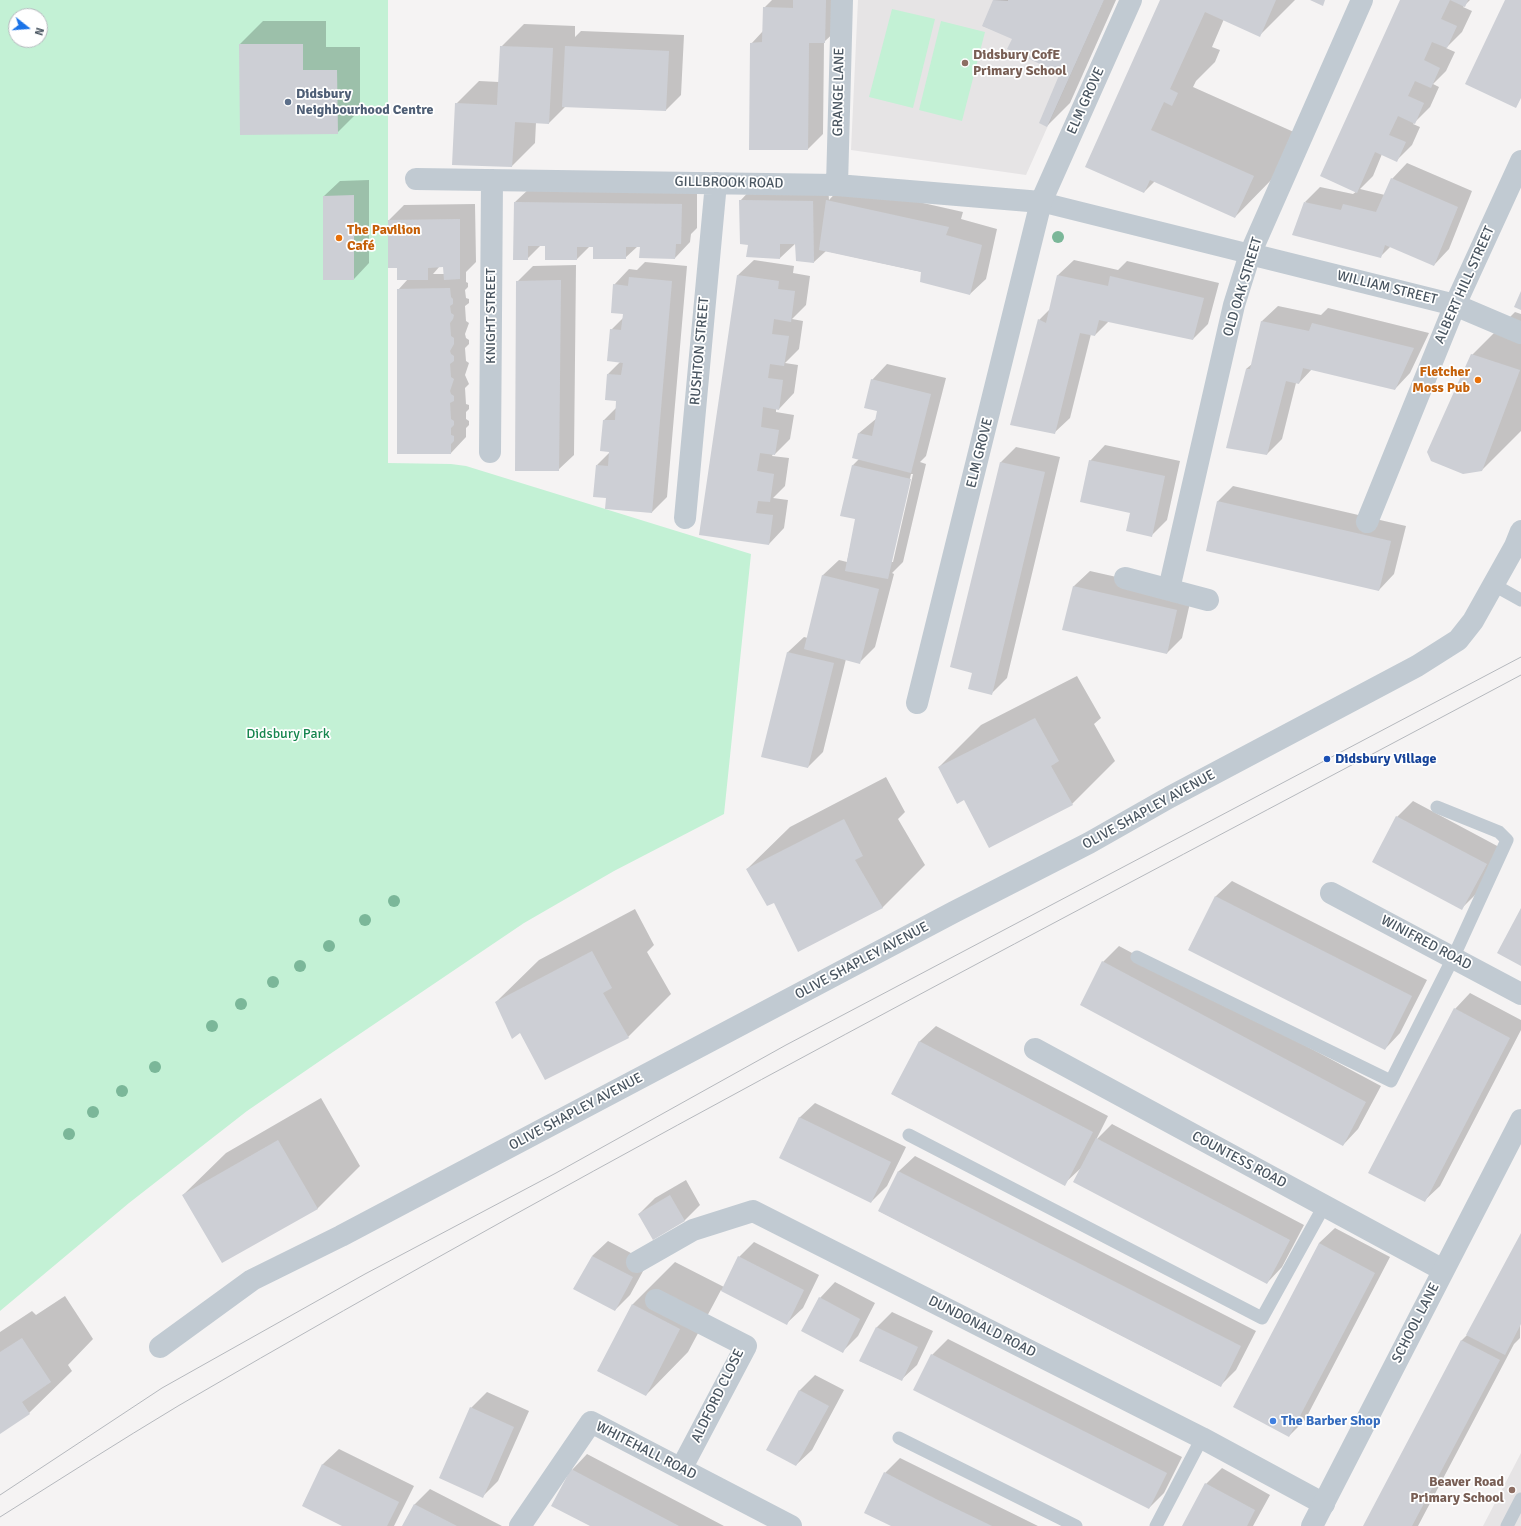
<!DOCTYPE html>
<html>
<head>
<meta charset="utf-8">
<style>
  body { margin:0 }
  #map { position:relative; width:1521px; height:1526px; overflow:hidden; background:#f5f3f3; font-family:Signika,sans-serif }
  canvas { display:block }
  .north { position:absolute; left:8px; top:8px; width:40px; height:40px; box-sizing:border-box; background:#fff; border:1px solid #b7bbc0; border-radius:50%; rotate:107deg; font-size:11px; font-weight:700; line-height:16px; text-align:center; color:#4a5661 }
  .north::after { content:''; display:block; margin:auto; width:14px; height:18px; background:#1a73e8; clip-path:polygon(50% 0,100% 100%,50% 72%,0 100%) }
</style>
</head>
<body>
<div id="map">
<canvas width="1521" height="1526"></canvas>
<div class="north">N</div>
</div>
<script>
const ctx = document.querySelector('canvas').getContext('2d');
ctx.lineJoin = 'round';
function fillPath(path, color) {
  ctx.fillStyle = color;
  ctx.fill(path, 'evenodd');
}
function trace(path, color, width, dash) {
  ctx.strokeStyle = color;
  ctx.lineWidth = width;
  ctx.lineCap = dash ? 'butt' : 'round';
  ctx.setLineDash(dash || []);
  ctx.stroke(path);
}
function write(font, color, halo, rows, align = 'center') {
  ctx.font = font + ' Signika,sans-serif';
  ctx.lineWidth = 3.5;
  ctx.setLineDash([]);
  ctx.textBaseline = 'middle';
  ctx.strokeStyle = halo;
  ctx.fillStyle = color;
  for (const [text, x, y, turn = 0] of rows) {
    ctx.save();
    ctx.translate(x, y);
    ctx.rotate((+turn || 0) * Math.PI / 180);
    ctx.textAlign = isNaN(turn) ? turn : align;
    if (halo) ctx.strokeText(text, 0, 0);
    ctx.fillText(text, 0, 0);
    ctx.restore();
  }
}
fillPath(new Path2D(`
  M858 0H1104L1026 175 851 150Z
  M1521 1453V1526H1483Z`), '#e6e4e5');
fillPath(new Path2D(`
  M0 0H388V463L451 464 466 466 751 554 724 814 614 871 524 923 330 1054 247 1111 129 1203 0 1311ZM16 16H40V40H16Z
  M892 9 935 19 913 108 869 97Z
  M941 21 985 32 962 121 919 110Z`), '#c3f1d5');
fillPath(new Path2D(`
  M772 0H841L840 27 824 42 823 134 808 149 751 44 763 31 764 8Z
  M994 0H1116L1070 103 1047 126 1062 72 1013 38 983 26Z
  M1161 0H1295L1260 35 1224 19 1212 47 1220 50 1215 62 1196 81 1193 87 1296 133 1277 174 1235 217 1155 181 1144 192Z
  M1401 0H1470L1463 7 1472 11 1462 32 1446 48 1455 52 1446 71 1433 84 1439 87 1430 107 1413 124 1420 127 1412 145 1396 161 1382 154 1373 176 1360 189 1385 195 1392 179 1407 163 1472 191 1449 249 1434 265 1391 246 1381 256 1305 202 1320 187 1353 194 1357 191Z
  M263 21H326V47H360V110L337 133 240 44Z
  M524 24 575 26V37L581 31 684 35 681 95 666 110 566 106 549 123 536 122 535 143 512 166 456 104 479 81 499 82 501 47Z
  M369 180V263L354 279 324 196 340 181Z
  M755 185 828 186 829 200 843 185 963 212 961 219 997 229 986 279 970 294 922 272 826 251 814 262 796 243 780 258 749 244 740 201Z
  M531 187 697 189V228L691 234 690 242 675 258 638 246 625 258 590 246 577 259 546 245H541L527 259H514L515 202Z
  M475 204 476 262 466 272V282L468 283V287L465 290 466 298 469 299V303L465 306 466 321 469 323 465 334 466 338 469 340V344L465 348 466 361 469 363 465 375 469 384 465 388 466 404 469 405V409L466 412V419L469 421V425L466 428V437L451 453 398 290 408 279 398 267 389 220 404 205ZM440 266H444L445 274H433Z
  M754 260 794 266 793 273 810 276 806 305 792 319 803 321 799 349 785 363 798 365 794 393 779 409 776 408V412L794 415 790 439 775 454H773L772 456 789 458 785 486 773 498 788 500 784 528 769 544 700 534 738 275Z
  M1074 260 1118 270 1127 261 1219 283 1208 324 1193 339 1109 321 1095 335 1091 334 1070 418 1054 433 1039 320 1051 308 1058 275Z
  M645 262 687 266 667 497 652 512 597 465 611 451 604 420 617 407V400L608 374 621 361 611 330 624 317 614 285 629 269 637 270Z
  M576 265 574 455 558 470 517 282 533 266Z
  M1278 306 1321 315 1328 308 1429 333 1410 373 1395 389 1312 369 1299 383H1296L1282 439 1267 454 1246 369 1252 364 1262 321Z
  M1515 312 1521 314V431L1482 470 1472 355Z
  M887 364 946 378 926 456 920 462 926 464 903 562 892 573 894 574 875 647 860 662 846 659 823 752 808 767 763 756 788 652 804 637 808 638 823 575 839 560 847 562 856 519 853 465 859 459V433L877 418 878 410 872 380ZM911 474H913L893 562H891Z
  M1105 445 1180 461 1167 520 1151 536 1090 461Z
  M1016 447 1060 457 1007 678 991 694 973 672 952 667 1001 462Z
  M1233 486 1406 526 1394 574 1379 590 1207 550 1218 501Z
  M1090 571 1192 594 1182 638 1167 653 1063 629 1074 586Z
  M1077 676 1101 718 1094 724 1115 761 1072 804 964 798 939 767 981 725Z
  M886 777 905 812 898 819 925 865 882 908 775 901 747 869 790 827Z
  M1413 801 1501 848 1477 893 1462 908 1397 817Z
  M1232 881 1427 980 1400 1033 1385 1049 1189 949 1216 896Z
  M635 909 654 945 647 952 671 994 628 1037 520 1031 496 1002 539 960Z
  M1119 946 1381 1086 1358 1129 1343 1145 1081 1004 1103 962Z
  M1470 993 1521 1020V1030L1440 1186 1424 1201 1455 1009Z
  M936 1026 1108 1116 1096 1140 1112 1124 1304 1225 1282 1267 1267 1283 1081 1168 1064 1184 892 1094 920 1041Z
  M321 1098 360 1166 317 1209 183 1195 226 1153Z
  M815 1103 906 1147 887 1186 871 1202 799 1118Z
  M915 1156 1256 1331 1236 1370 1220 1386 879 1211 899 1171Z
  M686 1180 700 1205 685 1220 654 1238 639 1214 655 1198Z
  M1335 1228 1390 1257 1305 1420 1289 1436 1319 1243Z
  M1521 1235 1520 1338 1514 1344 1418 1526H1364L1462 1340 1468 1334Z
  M608 1241 648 1262 630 1295 615 1310 592 1256Z
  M754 1242 819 1275 803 1308 787 1323 721 1290 688 1352 646 1395 598 1371 633 1304 675 1262 724 1287 739 1257Z
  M835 1282 875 1303 858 1336 843 1351 820 1298Z
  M65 1296 93 1339 68 1365 72 1371 29 1413 0 1433V1332L32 1311 36 1315Z
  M892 1312 933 1331 917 1365 901 1380 860 1361 877 1327Z
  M948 1339 1182 1457 1164 1493 1149 1508 932 1355Z
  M815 1375 844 1390 812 1450 796 1465 768 1449 800 1390Z
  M487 1392 529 1411 498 1481 483 1496 471 1408Z
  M339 1449 414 1486 394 1526H345L303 1505 323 1464Z
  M587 1454 724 1526H592L572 1470Z
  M900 1458 1038 1526H893L885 1473Z
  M1222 1468 1270 1495 1253 1526H1183L1206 1484Z
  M430 1489 502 1526H403L415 1504Z`), '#0003');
fillPath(new Path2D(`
  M793 0H826L825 43H809L808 150H749L750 43 762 42 763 7 793 8Z
  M993 0 1008 1V0H1104L1047 127 1039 123 1060 73 1007 49 1012 39 982 26Z
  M1160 0H1276L1260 37 1205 12 1170 89 1178 93 1172 106 1164 102 1151 130 1254 176 1235 218 1150 180 1144 193 1085 167Z
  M1310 0H1325L1323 6Z
  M1400 0H1450L1441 19 1457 26 1447 48 1432 42 1424 60 1440 68 1431 88 1415 81 1408 96 1424 103 1415 124 1398 116 1389 135 1406 142 1397 162 1375 152 1357 193 1320 176Z
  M1450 0H1468L1465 7Z
  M1505 0H1521V98L1516 108 1465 84Z
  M239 44H303V70H337L338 134 240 135Z
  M500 46 553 48 549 124 515 122 512 167 452 165 455 103 497 105Z
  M565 46 669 51 666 111 562 107Z
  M1391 178 1458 207 1434 266 1385 245 1381 258 1292 235 1304 202 1341 210 1343 204 1376 212Z
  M354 195V280H323V196Z
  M739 200 813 201 814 263 796 261 795 244H780V259L746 257 748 245 740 244Z
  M826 200 949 227 946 235 982 245 970 295 920 282 921 272 819 250Z
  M514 202 682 204 681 244H676L675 259 639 258 640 247H626V259H593V247H577V260H545V246H528V260H513Z
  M460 219V279L444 280 443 267 428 268V280H397V268H388V220Z
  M737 275 779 281 778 289 795 291 791 322 774 319 772 334 789 336 784 366 770 364 768 378 783 380 779 410 763 407 761 427 779 430 775 455 760 453 757 471 774 474 770 502 758 501 756 513 773 515 769 545 699 535Z
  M1057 275 1108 286 1110 276 1204 298 1193 340 1099 320 1095 336 1080 333 1055 434 1010 425 1038 319 1046 323Z
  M629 277 672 281 652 513 605 509 606 498 593 497 596 465 608 466 609 452 600 451 603 420H615L616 401 605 400 607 374 621 375 623 363 607 361 610 329 621 330 623 314 611 313 613 284 628 286Z
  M561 280 559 471H515L516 281Z
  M450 288 451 297 453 299V304L450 306 451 313 454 315 453 319 450 323 451 336 454 338V344L450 351 451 354 454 356V361L450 364 451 377 454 379 450 391 451 394 454 396V401L450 403 451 419 454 421V425L451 428V435L454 436V441L451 444V454H397V289Z
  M1521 291V310L1514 307Z
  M1261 321 1309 331 1312 323 1414 348 1395 390 1303 368 1299 384 1286 381 1267 455 1226 448 1246 369H1250Z
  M1471 354 1520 370 1482 471 1463 474 1431 461 1427 452Z
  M871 379 931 394 911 473 852 458 858 433 872 436 877 411 864 408Z
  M1089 460 1165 476 1152 537 1126 531 1130 513 1080 502Z
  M1000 462 1045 472 992 695 968 689 972 673 950 667Z
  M852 465 911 479 888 579 845 571 855 519 840 516Z
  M1217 501 1391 541 1379 591 1206 551Z
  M822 575 879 589 860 664 804 649Z
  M1073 586 1177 610 1167 654 1062 630Z
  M787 652 834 663 808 768 761 757Z
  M1035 718 1059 761 1051 766 1073 805 989 848 964 800 957 804 938 767Z
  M1396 816 1487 864 1462 910 1372 862Z
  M844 819 863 856 855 860 883 908 798 952 774 903 767 906 746 869Z
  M1215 896 1412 996 1385 1050 1188 950Z
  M1521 908V966L1497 953Z
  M592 951 612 988 603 993 629 1038 545 1080 520 1033 512 1039 495 1002Z
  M1102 961 1366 1102 1343 1146 1080 1005Z
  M1454 1008 1510 1038 1425 1202 1368 1173Z
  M919 1041 1093 1132 1065 1186 891 1094Z
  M799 1117 891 1162 871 1203 779 1158Z
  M1096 1138 1290 1240 1267 1284 1073 1182Z
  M278 1140 318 1209 222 1263 182 1195Z
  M898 1171 1241 1346 1221 1387 878 1211Z
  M670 1195 685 1221 653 1240 638 1214Z
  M1521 1233V1324L1505 1355 1466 1335Z
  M1319 1243 1375 1273 1289 1437 1233 1407Z
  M592 1256 633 1277 615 1311 573 1289Z
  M738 1256 804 1290 787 1325 721 1291Z
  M819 1297 860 1319 843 1353 801 1331Z
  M632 1304 680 1329 646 1396 597 1371Z
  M876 1327 918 1347 902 1381 859 1361Z
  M22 1338 51 1382 22 1402 30 1414 0 1434V1352Z
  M1461 1340 1500 1360 1412 1526H1363Z
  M931 1354 1167 1473 1149 1509 913 1390Z
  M799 1390 829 1406 796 1466 766 1450Z
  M470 1407 514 1427 483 1498 439 1478Z
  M322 1464 399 1502 387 1526H342L302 1506Z
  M571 1469 679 1526H590L551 1506Z
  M884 1472 936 1499 992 1526H891L864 1513Z
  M1205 1483 1255 1510 1247 1526H1182Z
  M414 1504 457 1526H402Z`), '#cdcfd5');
trace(new Path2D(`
  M1494 585 1521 600
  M1137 957 1391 1081 1453 958 1507 840 1499 832 1437 807
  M909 1135 1262 1318 1324 1206
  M899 1438 1076 1526
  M1156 1526 1202 1438
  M1507 1526 1521 1499`), '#c1cad2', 13);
trace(new Path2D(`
  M1041 202 1250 254`), '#c1cad2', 20);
trace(new Path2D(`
  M416 179 837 185 1041 202
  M837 185 842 0
  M1250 254 1455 305 1521 333
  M490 452 492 180
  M685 518 716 183
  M1367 522 1455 305 1521 161
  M1125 578 1208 600
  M1169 589 1234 305 1250 254 1362 0
  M917 703 1041 202 1131 0
  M1331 893 1521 994
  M1035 1049 1443 1270
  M637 1262 693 1230 753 1211 1202 1438 1324 1504
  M656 1300 746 1346 681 1469
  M160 1347 252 1280 341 1236 954 912 1089 843 1170 797 1417 666 1458 640 1473 621 1515 546 1521 531
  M520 1526 591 1422 791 1526`), '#c1cad2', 22);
trace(new Path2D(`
  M1312 1526 1521 1120`), '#c1cad2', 22);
trace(new Path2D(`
  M0 1495 162 1388 365 1274 556 1173 786 1045 1521 657
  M0 1517C59 1480 118 1442 178 1406 618 1149 1071 915 1521 675`), '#b5b8bd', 1);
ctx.fillStyle = '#7bb799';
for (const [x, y] of [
  [1058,237],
  [394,901],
  [365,920],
  [329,946],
  [300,966],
  [273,982],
  [241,1004],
  [212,1026],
  [155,1067],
  [122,1091],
  [93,1112],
  [69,1134]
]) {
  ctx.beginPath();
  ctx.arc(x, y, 6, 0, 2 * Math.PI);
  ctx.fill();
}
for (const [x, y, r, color] of [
  [965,63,4,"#8d6e63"],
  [288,102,4,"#5c6f8a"],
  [339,238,4,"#e8710a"],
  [1478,380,4,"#e8710a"],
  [1327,759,4,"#1a4fb4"],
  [1273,1421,4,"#3f7fe0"],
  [1512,1490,4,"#8d6e63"]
]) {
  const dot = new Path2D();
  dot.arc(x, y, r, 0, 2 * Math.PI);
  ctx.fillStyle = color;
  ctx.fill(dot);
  trace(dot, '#fff', 1.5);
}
write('bold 14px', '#785e54', '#fff', [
  ["Didsbury CofE",973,55],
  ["Primary School",973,71],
  ["Beaver Road",1504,1482,"right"],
  ["Primary School",1504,1498,"right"]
], 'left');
write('14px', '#4a5661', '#fff', [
  ["GRANGE LANE",839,92,-89],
  ["ELM GROVE",1086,101,-66],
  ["GILLBROOK ROAD",729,183,1],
  ["ALBERT HILL STREET",1465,285,-66],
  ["OLD OAK STREET",1243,287,-73],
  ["WILLIAM STREET",1387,288,14],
  ["KNIGHT STREET",491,316,-90],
  ["RUSHTON STREET",700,351,-85],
  ["ELM GROVE",980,453,-76],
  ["OLIVE SHAPLEY AVENUE",1149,810,-29],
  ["WINIFRED ROAD",1426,943,28],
  ["OLIVE SHAPLEY AVENUE",862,961,-28],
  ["OLIVE SHAPLEY AVENUE",576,1112,-28],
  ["COUNTESS ROAD",1239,1160,28],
  ["SCHOOL LANE",1416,1323,-63],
  ["DUNDONALD ROAD",982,1327,27],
  ["ALDFORD CLOSE",718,1396,-64],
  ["WHITEHALL ROAD",646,1451,27]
]);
write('bold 14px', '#4e5e75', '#fff', [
  ["Didsbury",296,94],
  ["Neighbourhood Centre",296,110]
], 'left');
write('bold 14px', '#c56008', '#fff', [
  ["The Pavilion",347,230],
  ["Café",347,246],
  ["Fletcher",1470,372,"right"],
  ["Moss Pub",1470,388,"right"]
], 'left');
write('14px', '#17864f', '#fff', [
  ["Didsbury Park",288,734]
]);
write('bold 14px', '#164399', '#fff', [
  ["Didsbury Village",1335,759]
], 'left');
write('bold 14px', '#366cbe', '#fff', [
  ["The Barber Shop",1281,1421]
], 'left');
</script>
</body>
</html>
